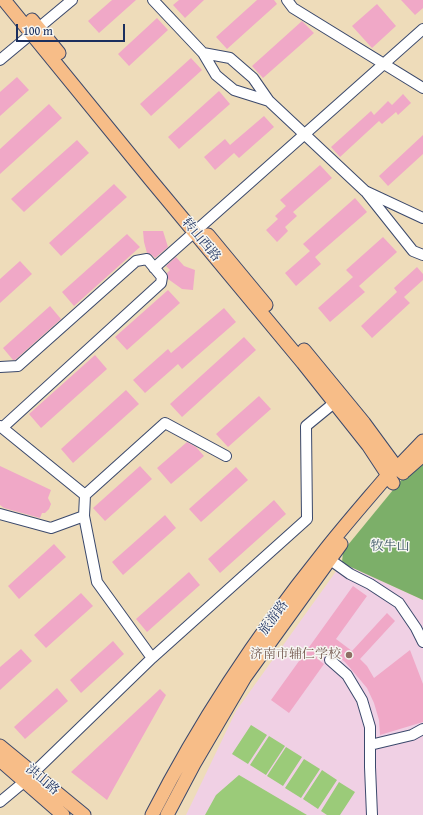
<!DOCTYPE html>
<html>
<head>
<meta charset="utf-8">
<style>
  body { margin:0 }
  #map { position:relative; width:423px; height:815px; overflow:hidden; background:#eedcba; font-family:"Gentium Book Plus",serif }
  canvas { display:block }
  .scale { position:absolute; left:16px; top:24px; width:109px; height:18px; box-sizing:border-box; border:2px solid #1b2f5e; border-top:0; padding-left:5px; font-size:12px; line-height:14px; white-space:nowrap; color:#1b2f5e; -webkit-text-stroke:3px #f6f6f2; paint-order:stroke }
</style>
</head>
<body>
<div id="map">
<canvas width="423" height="815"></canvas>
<div class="scale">100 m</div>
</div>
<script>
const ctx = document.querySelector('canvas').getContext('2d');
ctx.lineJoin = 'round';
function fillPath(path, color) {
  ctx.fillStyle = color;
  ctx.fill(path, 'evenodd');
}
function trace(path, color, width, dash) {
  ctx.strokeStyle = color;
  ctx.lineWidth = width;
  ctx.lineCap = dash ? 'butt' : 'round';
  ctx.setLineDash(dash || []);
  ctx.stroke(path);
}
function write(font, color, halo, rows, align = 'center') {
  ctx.font = font + ' "Gentium Book Plus","Noto Serif SC",serif';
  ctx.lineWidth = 3;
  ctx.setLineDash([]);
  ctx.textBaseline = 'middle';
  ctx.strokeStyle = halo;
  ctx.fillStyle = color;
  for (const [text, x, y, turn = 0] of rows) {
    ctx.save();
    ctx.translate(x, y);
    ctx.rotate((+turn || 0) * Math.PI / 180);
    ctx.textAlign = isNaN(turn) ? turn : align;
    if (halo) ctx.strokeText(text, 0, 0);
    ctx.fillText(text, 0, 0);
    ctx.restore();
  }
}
fillPath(new Path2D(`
  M342 563 423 600V815H186L236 711Z`), '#f0d0e4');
fillPath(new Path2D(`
  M251 725 267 735 248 764 232 754Z
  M269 736 285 746 266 775 250 765Z
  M286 747 302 757 283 786 267 776Z
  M304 759 320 769 301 798 285 788Z
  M322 770 337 780 318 809 303 799Z
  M239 775 307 815H205L216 795Z
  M339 782 355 792 340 815H327L321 811Z`), '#9bcb79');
fillPath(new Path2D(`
  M423 459V600L342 563 343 551 402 479Z`), '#7caf69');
fillPath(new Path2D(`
  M112 0H136L99 33 88 21Z
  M179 0H204L185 18 173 5Z
  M257 0H274L277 4 227 49 216 37Z
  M401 0H423V8L415 15Z
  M377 4 396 26 372 48 352 26Z
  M157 18 168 30 129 66 118 54Z
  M302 21 314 33 263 78 252 66Z
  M191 58 202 70 151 116 140 104Z
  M17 77 29 90 0 116V92Z
  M219 91 230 104 179 149 168 137Z
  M403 94 411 103 398 115 396 112 382 124 379 121 340 157 331 147 371 111 374 115 388 101 392 105Z
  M49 104 62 118 0 174V149Z
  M264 116 274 127 239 158 234 153 215 170 204 157 225 139 230 145Z
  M423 135V154L388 186 379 176Z
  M77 140 89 153 24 212 11 199Z
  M320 165 332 178 293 212 297 216 285 227 288 231 277 242 266 230 278 219 275 216 286 206 280 200Z
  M114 184 127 197 61 256 49 243Z
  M355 198 367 212 315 257 321 264 296 286 285 273 310 251 303 244Z
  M143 231H163L168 247 155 258 152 255 147 253 144 242Z
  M127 234 140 247 74 306 62 292Z
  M383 237 397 252 359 286 365 292 330 322 318 308 353 277 346 270Z
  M176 257 184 266 195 270 193 290 182 289 168 279 167 273 170 270 166 266Z
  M20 261 32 274 0 303V279Z
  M417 267 423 274V280L404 297 410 303 372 338 361 326 397 292 394 288Z
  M168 290 180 303 127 350 115 337Z
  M50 306 61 319 15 360H13L3 348Z
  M224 308 236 322 182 369 178 364 145 393 133 380 168 349 171 353Z
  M244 337 256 350 182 417 170 404Z
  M95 355 107 369 41 428 29 414Z
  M126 390 139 404 73 463 61 449Z
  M259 396 271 409 228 447 216 434Z
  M187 442 196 447 204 456 171 484 157 468Z
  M0 466 51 490 48 498 51 504 49 509 45 513H42L40 518 4 508 0 505Z
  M140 466 152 479 105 521 93 508Z
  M236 467 248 480 201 522 189 509Z
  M274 500 286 514 220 573 208 559Z
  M165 515 176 528 123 575 112 562Z
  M54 544 66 557 19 599 8 586Z
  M189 572 200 585 147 632 136 619Z
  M353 586 367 596 336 639 352 651 387 613 395 621 360 659 367 666 374 678 410 650 423 684V722L380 735 379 720 374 703 367 688 345 662 329 649 320 661 324 664 289 713 271 700Z
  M81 593 93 606 46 648 34 635Z
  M113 641 124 654 81 693 70 680Z
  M21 649 32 661 0 690V667Z
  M57 688 68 701 25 739 14 727Z
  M160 689 166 695 107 800 71 772Z`), '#f0a8c7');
const minor = new Path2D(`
  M153 0 203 53 216 75 234 90 269 101 365 191 423 218
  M287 0 293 8 423 88
  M203 53 230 58 253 78 269 101
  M0 60 72 0
  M366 192 413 251 423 255
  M154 268 423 29
  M0 367 18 366 136 261 147 259 162 277 161 283 2 428
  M0 426 85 495
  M0 514 51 528 84 516 97 582 152 658
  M84 516 85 495 165 423 226 456
  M329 559 350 574 370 584 399 603 416 628 423 642
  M330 660 347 675 362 700 370 727V767L372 815
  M370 745 412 735 423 729
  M0 802 24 782 152 658 307 519 306 426 334 403`);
const major = new Path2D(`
  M4 0 150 179 303 363 368 445 393 483
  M32 20 59 53
  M208 235 266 305
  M304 350 364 423 397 468 403 473
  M405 471 423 455
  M0 746 84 815
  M0 760 63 815
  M152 815C199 723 257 635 322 554 343 527 366 501 388 475L397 468 423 441
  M167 815 194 764 245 677 341 544`);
trace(minor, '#3b496c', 12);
trace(major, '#3b496c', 15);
trace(minor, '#fff', 10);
trace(major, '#f7bd88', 13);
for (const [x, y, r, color] of [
  [349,655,4,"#8d6e63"]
]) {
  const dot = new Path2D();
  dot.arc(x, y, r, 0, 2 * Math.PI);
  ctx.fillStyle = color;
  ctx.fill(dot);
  trace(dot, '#f6f6f2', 1.5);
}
write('13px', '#1b2f5e', '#f6f6f2', [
  ["转山西路",201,240,50],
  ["旅游路",274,618,-54],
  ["洪山路",42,780,40]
]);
write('13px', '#3b5665', '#f6f6f2', [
  ["牧牛山",390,547]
]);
write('13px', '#785e54', '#f6f6f2', [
  ["济南市辅仁学校",341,655]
], 'right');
</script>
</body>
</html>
